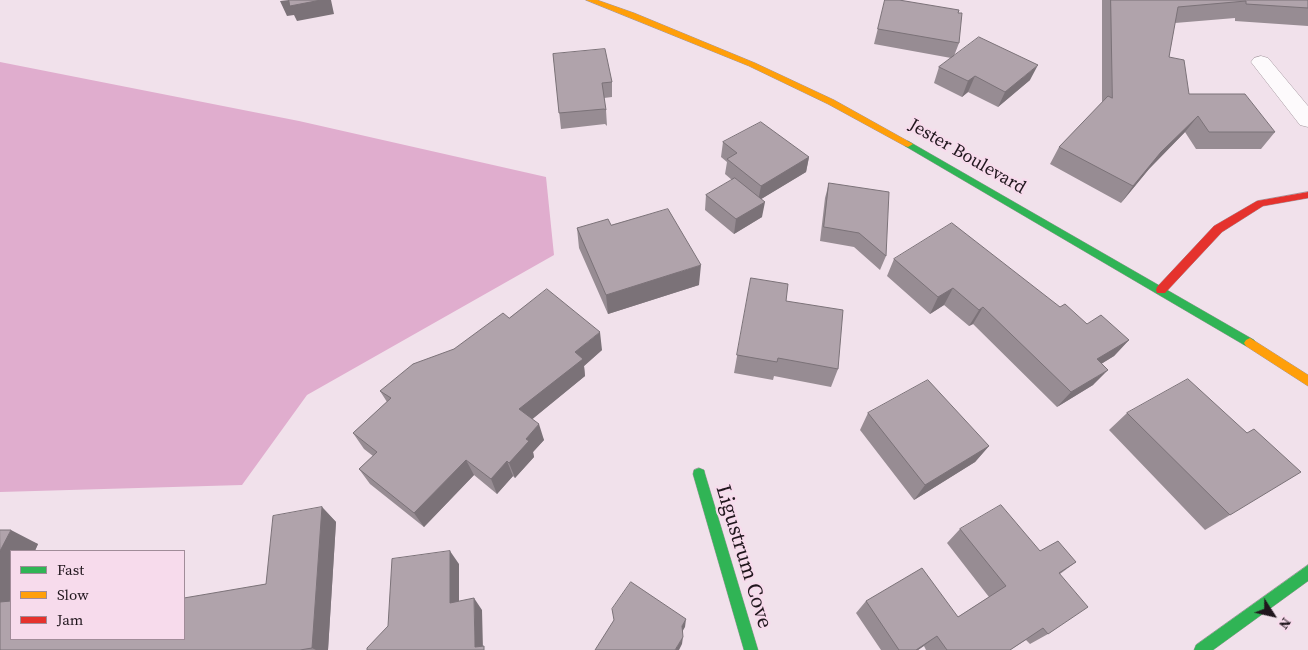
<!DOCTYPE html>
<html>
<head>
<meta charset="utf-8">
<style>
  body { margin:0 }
  #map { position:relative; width:1308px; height:650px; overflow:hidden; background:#f1e1eb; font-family:"Source Serif 4",serif }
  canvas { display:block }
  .legend { position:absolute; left:10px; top:550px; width:175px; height:90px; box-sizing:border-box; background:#f7dbec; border:1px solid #a18c99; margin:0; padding:6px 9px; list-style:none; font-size:15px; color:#20161d }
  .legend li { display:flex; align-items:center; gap:10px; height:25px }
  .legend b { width:25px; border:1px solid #a18c99 }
  .north { position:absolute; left:1248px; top:590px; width:50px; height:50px; -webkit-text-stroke:4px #f7dbec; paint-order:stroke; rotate:125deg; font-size:14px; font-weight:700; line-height:20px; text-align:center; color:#20161d }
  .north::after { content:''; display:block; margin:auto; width:18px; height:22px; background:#20161d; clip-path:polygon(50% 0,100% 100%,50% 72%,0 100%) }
</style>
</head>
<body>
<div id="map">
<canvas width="1308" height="650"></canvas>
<ul class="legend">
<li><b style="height:6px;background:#30b455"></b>Fast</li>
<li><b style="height:6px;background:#ff9f0a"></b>Slow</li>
<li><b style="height:6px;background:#e5322d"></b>Jam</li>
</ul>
<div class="north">N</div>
</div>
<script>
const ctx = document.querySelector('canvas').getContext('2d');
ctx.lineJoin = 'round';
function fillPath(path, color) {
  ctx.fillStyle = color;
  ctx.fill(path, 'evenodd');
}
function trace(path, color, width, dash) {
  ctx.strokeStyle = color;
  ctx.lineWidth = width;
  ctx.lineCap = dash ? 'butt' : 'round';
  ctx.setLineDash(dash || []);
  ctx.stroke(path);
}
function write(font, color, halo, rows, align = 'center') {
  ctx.font = font + ' "Source Serif 4",serif';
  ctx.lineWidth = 4.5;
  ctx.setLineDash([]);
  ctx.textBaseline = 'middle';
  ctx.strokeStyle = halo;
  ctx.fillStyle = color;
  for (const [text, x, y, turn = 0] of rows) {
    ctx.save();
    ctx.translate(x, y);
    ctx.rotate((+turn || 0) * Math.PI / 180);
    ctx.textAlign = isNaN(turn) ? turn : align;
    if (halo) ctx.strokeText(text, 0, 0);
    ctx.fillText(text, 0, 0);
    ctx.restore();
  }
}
fillPath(new Path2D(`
  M0 62 299 121 546 177 554 255 307 395 242 485 0 492Z`), '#e0adce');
const street = new Path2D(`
  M1261 56 1268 58 1308 106V127L1300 125 1251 62 1254 58Z`);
const fast = new Path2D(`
  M908 141 1254 340 1256 343 1254 346H1246L905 146 903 144Z
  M699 468 704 470 705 474 758 650H744L693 474 694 470Z
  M1308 565V581L1213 650H1194L1196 645Z`);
const slow = new Path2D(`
  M586 0H597L634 13 755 63 834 100 913 144 908 147 905 146 828 104 749 66Z
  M1250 338 1308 375V386L1246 346 1244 343 1246 340Z`);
const jam = new Path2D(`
  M1308 192V198L1263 206 1222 232 1165 293H1157L1156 290 1157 287 1214 226 1257 201Z`);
trace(street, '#a3979e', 1);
trace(fast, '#a3979e', 1);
trace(slow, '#a3979e', 1);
trace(jam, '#a3979e', 1);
fillPath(street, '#fdfafc');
fillPath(fast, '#30b455');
fillPath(slow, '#ff9f0a');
fillPath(jam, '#e5322d');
fillPath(new Path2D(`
  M885 0 959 43 954 56 1030 80 998 107 968 92 962 97 934 83 939 67 951 58 874 44Z
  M1102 0H1308V26L1235 21V18L1175 23 1169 57 1189 94 1275 132 1261 149H1196L1185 132 1149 169 1121 203 1050 164 1059 147 1102 103Z
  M553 54 612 82V97L604 98 606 110 607 126 605 124 561 129Z
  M723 142 809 157 806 172 761 199 762 217 734 234 705 210 706 195 732 180 725 174 727 162 721 157Z
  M829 183 886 256 880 270 854 247 820 241 825 198Z
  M611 225 699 285 608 314 579 248 577 228Z
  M894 259 1060 307 1087 324 1129 340 1114 356 1101 364 1093 385 1057 407 973 324 969 326 944 305 930 314 887 276Z
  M751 278 786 301 838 369 831 387 774 376 773 380 734 373Z
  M509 318 602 350 584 366 585 376 532 419 544 440 533 452 534 457 515 478 513 476 497 494 474 475 424 527 370 484 359 469 373 456 364 449 353 433 387 402 380 391Z
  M868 413 989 446 975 462 914 500 860 430Z
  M1127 413 1247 433 1230 515 1205 530 1109 430Z
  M322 507 336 522 328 650H0V530L38 544 10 601 11 639 266 584Z
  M960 529 1076 562 1060 574 1048 634 1030 644 1026 640 1010 650H926L924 646 918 650H881L856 613 866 601 958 617 989 597 947 543Z`), '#978c93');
fillPath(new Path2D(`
  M289 0H331L334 14 297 21 294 15 287 16 280 1Z
  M1038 65 1030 80 998 107 1005 92Z
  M975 76 968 92 962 97 968 81Z
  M1198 116 1185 132 1149 169 1121 203 1133 186 1161 152Z
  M809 157 806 172 758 201 761 186Z
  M765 202 762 217 734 234 736 219Z
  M701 265 699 285 608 314 606 295Z
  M953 288 944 305 930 314 938 297Z
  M983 307 973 324 969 326 979 310Z
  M600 332 602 350 584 366 585 376 524 426 519 409 575 352Z
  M1129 340 1114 356 1083 375 1097 359Z
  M1108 370 1093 385 1057 407 1071 392Z
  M539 424 544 440 533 452 534 457 515 478 509 463 526 439Z
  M989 446 975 462 914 500 925 485Z
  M466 460 474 475 424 527 414 513Z
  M507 461 513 476 497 494 491 479Z
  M322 507 336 522 328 650H316L312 648Z
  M11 530 38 544 35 551H11V598L2 615 0 614V551Z
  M450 551 459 564V614L450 603Z
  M474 598 482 610 483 650 475 647Z
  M686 619 685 627 681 634 682 626Z
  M937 636 918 650H916Z
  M683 637 682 644 679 650H675Z`), '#7b7278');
const building = new Path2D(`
  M289 0H321L290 6Z
  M885 0H899L959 10 958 13H962L959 43 878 29Z
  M1111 0H1308V8L1246 4V1L1178 7 1169 57 1184 60 1189 94H1245L1275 132H1209L1198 116 1161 152 1133 186 1059 147 1108 96 1112 98Z
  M979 37 1038 65 1005 92 975 76 968 81 939 67Z
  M605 49 612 82 602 83 606 110 604 109 559 113 553 54Z
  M761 122 809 157 761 186 727 159 737 153 723 142Z
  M735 178 765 202 736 219 706 195Z
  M829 183 889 192 886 256 859 233 824 227Z
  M668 209 701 265 606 295 577 228 608 219 611 225Z
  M952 223 1060 307 1065 304 1087 324 1101 315 1129 340 1097 359 1108 370 1071 392 983 307 979 310 953 288 938 297 894 259Z
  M751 278 788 284 786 301 843 310 838 369 778 358 777 362 737 355Z
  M547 289 600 332 575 352 583 359 519 409 539 424 526 439 529 441 509 463 507 461 491 479 466 460 414 513 359 469 377 452 353 433 391 398 380 391 413 364 454 349 503 313 509 318Z
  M1188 379 1247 433 1254 429 1301 472 1230 515 1127 413Z
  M928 380 989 446 925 485 868 413Z
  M1001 505 1040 551 1058 541 1076 562 1059 573 1088 607 1048 634 1043 628 1010 650H947L937 636 916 650H899L866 601 922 568 958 617 1006 586 960 529Z
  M322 507 312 648 300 650H0V602L11 601V639H184V598L266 584 273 516Z
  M0 530H11L0 551Z
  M450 551V603L474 598 475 647 484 646V650H367V648L388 626 392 559Z
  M631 582 686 619 682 626 683 637 675 650H595L614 620 612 609Z`);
fillPath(building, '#b0a3ab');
trace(building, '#7b7278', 1);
write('18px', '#20161d', '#f7dbec', [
  ["Jester Boulevard",967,157,30]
]);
write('21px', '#20161d', '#f7dbec', [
  ["Ligustrum Cove",743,557,73]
]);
</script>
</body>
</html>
